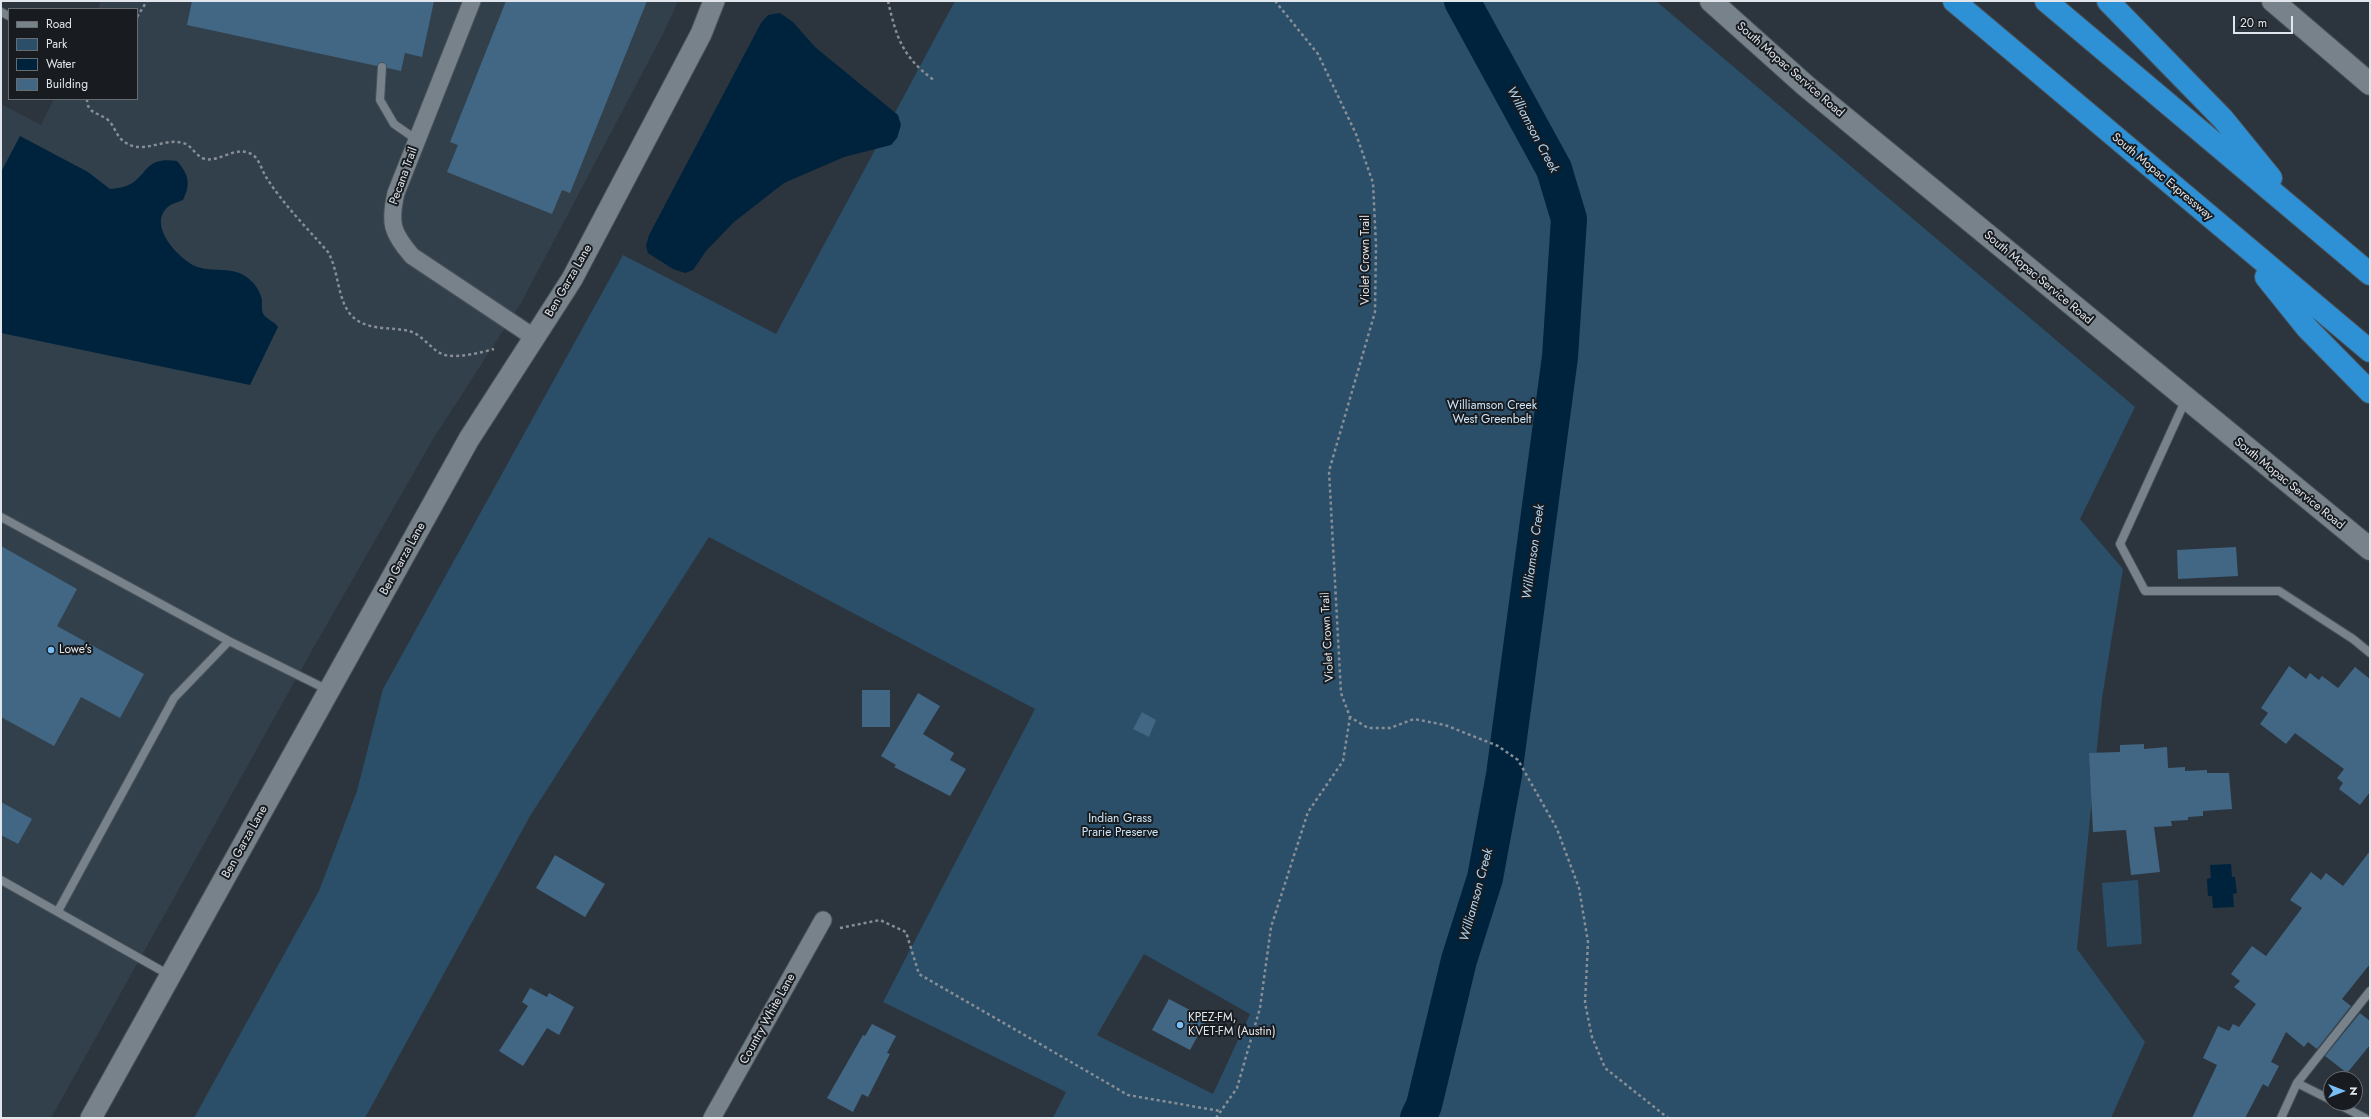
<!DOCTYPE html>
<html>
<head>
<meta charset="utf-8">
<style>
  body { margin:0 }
  #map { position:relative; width:2371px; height:1119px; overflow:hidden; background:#2c353d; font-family:Jost,sans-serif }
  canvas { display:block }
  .frame { position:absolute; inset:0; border:2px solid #e0e6eb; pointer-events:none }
  .legend { position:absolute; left:8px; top:8px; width:130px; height:92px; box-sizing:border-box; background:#181c20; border:1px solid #686d71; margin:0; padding:5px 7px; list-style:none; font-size:12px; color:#e0e6eb }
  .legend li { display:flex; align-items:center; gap:8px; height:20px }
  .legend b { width:20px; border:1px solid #686d71 }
  .north { position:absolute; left:2323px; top:1071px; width:40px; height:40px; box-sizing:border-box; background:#181c20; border:1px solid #686d71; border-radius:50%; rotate:90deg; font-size:11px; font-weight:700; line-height:16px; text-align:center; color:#e0e6eb }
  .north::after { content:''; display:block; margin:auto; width:14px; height:18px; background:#79bff8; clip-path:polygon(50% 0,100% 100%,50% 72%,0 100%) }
  .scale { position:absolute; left:2233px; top:16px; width:60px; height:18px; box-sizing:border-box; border:2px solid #e0e6eb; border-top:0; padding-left:5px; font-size:12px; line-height:14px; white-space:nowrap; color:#e0e6eb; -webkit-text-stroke:3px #181c20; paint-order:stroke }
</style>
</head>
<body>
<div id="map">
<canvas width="2371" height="1119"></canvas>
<div class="frame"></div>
<ul class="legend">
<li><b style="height:5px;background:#77828b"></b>Road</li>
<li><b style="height:11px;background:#2b4e69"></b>Park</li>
<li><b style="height:11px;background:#00233d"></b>Water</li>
<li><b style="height:11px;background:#416785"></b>Building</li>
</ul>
<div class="north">N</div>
<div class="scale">20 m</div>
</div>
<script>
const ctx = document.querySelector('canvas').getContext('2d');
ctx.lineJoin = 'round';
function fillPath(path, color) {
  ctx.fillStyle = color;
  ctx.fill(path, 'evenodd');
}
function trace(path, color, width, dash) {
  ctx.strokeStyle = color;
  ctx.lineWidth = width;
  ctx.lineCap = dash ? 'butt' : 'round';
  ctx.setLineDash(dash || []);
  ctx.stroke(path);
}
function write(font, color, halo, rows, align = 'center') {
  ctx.font = font + ' Jost,sans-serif';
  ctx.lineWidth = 4;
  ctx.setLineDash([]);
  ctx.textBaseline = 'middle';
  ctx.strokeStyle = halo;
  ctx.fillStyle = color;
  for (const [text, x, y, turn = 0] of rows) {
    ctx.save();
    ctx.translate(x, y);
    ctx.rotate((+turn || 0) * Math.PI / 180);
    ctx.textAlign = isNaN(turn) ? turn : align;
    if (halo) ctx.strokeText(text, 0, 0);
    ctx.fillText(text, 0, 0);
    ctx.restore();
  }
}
fillPath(new Path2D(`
  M101 1H678L664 32 521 303 433 439 311 652 51 1118H1V104L41 125 54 99H137V9H98Z`), '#32404c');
fillPath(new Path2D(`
  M955 1H1656L2135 407 2080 519 2123 569 2102 698 2077 949 2145 1042 2111 1118H1053L1066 1092 883 1002 1035 709 709 537 530 816 365 1118H194L319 891 357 791 383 689 623 255 776 334ZM1144 954 1250 1014 1213 1094 1097 1035Z
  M2138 880 2142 944 2107 947 2102 883Z`), '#2b4e69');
fillPath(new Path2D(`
  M780 13 793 22 815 47 898 115 901 125 897 138 891 145 844 157 784 183 734 222 706 251 693 270 685 273 673 269 648 253 646 246 649 235 761 23 768 15Z
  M20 136 88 172 110 189C152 187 136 155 177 161 189 175 191 184 183 200 179 202 173 203 169 206 146 224 178 258 195 266 212 273 230 266 245 276 254 282 260 290 262 300 262 305 261 311 264 315 268 320 274 321 278 327L250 385 1 333V172Z
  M2231 864 2232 877H2235L2237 893 2233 894 2234 907 2213 908 2212 896H2208L2207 879 2211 878 2210 865Z`), '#00233d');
trace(new Path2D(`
  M1418 1118 1424 1105 1459 960 1485 878 1504 775 1560 357 1569 219 1554 169 1462 1`), '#00233d', 36);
fillPath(new Path2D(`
  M192 1H434L422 57 405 53 401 71 387 68 383 62 377 66 187 25Z
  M506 1H647L570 193 562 190 552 214 447 172 458 145 450 142Z
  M1 546 77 589 57 626 144 674 120 718 81 697 54 746 1 717Z
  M2236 547 2238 576 2178 579 2177 550Z
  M2289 666 2306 679 2310 673 2319 680 2322 676 2338 688 2355 667 2370 679V792L2360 805 2339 789 2343 783 2337 778 2344 769 2295 733 2286 744 2260 724 2268 713 2261 708Z
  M862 690H890V727H862Z
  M918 693 940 706 923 734 954 753 950 760 966 769 950 796 894 767 896 765 881 756Z
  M1142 712 1156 720 1149 737 1133 729Z
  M2144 744V749L2167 747 2168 768 2185 767V771L2207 770V773H2229L2232 809 2203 811V816L2188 817V820L2171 821 2172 826 2154 827 2160 872 2131 875 2126 830 2093 832 2089 753 2120 752V745Z
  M1 802 32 819 18 844 1 835Z
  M2370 851V964L2342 999 2351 1006 2317 1049 2308 1042 2304 1047 2286 1032 2271 1062 2279 1066 2268 1087 2263 1084 2245 1118H2192L2217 1065 2203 1058 2218 1026 2229 1031 2233 1024 2239 1027 2256 1004 2234 987 2240 981 2231 974 2252 946 2266 956 2302 908 2290 900 2311 872 2321 880 2326 873 2343 886Z
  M555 855 605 884 585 917 536 888Z
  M530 988 547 997 549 993 574 1007 559 1035 547 1028 523 1066 499 1051 528 1006 522 1002Z
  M1169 999 1207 1019 1190 1050 1152 1030Z
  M2360 1013 2370 1021V1045L2347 1073 2325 1056Z
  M872 1024 896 1036 887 1053 890 1054 868 1097 862 1094 853 1112 827 1098 863 1035 865 1036Z`), '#416785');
const service = new Path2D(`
  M1 12 9 16
  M382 67 380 100 394 124 417 140
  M2186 399 2120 544 2145 591H2279L2353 639 2370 653
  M1 517 229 641
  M1 880 171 976
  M58 911 174 698 229 641 330 691
  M2297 1083 2331 1100
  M2336 1103 2365 1118
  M2281 1118 2297 1083 2370 991`);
const minor = new Path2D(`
  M472 1 396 193C389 223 392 233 412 256L535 338
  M712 1118 823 920`);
const tertiary = new Path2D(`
  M91 1118 469 439 572 279 701 34 714 1`);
const secondary = new Path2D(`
  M1711 1 1806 86 2370 549
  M2273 1 2370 84`);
const motorway = new Path2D(`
  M1954 1 2370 351
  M2046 1 2370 274
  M2108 1 2223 119 2271 178
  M2266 277 2307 328 2370 392`);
trace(service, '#495158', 10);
trace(minor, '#495158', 19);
trace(tertiary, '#495158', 23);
trace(secondary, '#495158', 24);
trace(motorway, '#495158', 24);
trace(new Path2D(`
  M888 1C896 37 903 58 934 80
  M1275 1 1318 54 1356 134 1373 183 1376 245 1375 312 1329 471 1341 693 1350 717 1368 728H1390L1414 719 1445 725 1498 746 1518 760 1557 829 1579 888 1588 942 1585 1003 1592 1037 1605 1068 1668 1118
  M137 17 147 1
  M87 99C87 114 98 112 108 120 114 125 116 135 122 140 141 157 163 137 183 143 192 145 195 156 205 159 219 162 234 147 249 153 259 156 261 169 266 177 283 204 307 228 328 252 339 271 337 299 351 315 365 331 392 327 409 331 424 335 431 351 445 355 460 358 479 353 494 349
  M840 928 880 920 906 932 919 974 1128 1095 1220 1111
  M1216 1118 1237 1088 1260 1008 1271 927 1308 812 1343 761 1350 717`), '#878e95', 2.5, [3, 3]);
trace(service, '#77828b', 8);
trace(minor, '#77828b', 17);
trace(tertiary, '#77828b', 21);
trace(secondary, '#77828b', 22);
trace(motorway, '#2e90d5', 22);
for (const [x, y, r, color] of [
  [51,650,4,"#79bff8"],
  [1180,1025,4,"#79bff8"]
]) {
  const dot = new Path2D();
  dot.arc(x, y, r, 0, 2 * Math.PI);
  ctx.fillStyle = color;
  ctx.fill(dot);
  trace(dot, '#181c20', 1.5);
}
write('12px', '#e0e6eb', '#181c20', [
  ["South Mopac Service Road",1790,70,41],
  ["Pecana Trail",404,176,-70],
  ["South Mopac Expressway",2162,177,40],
  ["Violet Crown Trail",1366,260,-90],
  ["South Mopac Service Road",2038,278,40],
  ["Ben Garza Lane",569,281,-60],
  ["South Mopac Service Road",2289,484,39],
  ["Ben Garza Lane",403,559,-61],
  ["Violet Crown Trail",1328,637,-93],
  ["Ben Garza Lane",245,842,-61],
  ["Country White Lane",768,1019,-61]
]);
write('12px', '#cde5f9', '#181c20', [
  ["Williamson Creek",1492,406],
  ["West Greenbelt",1492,420],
  ["Indian Grass",1120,819],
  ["Prarie Preserve",1120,833]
]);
write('12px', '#e0e6eb', '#181c20', [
  ["Lowe's",59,650],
  ["KPEZ-FM,",1188,1018],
  ["KVET-FM (Austin)",1188,1032]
], 'left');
write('italic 13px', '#b3d7f5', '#181c20', [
  ["Williamson Creek",1532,130,62],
  ["Williamson Creek",1534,552,-82],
  ["Williamson Creek",1477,895,-75]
]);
</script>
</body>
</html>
